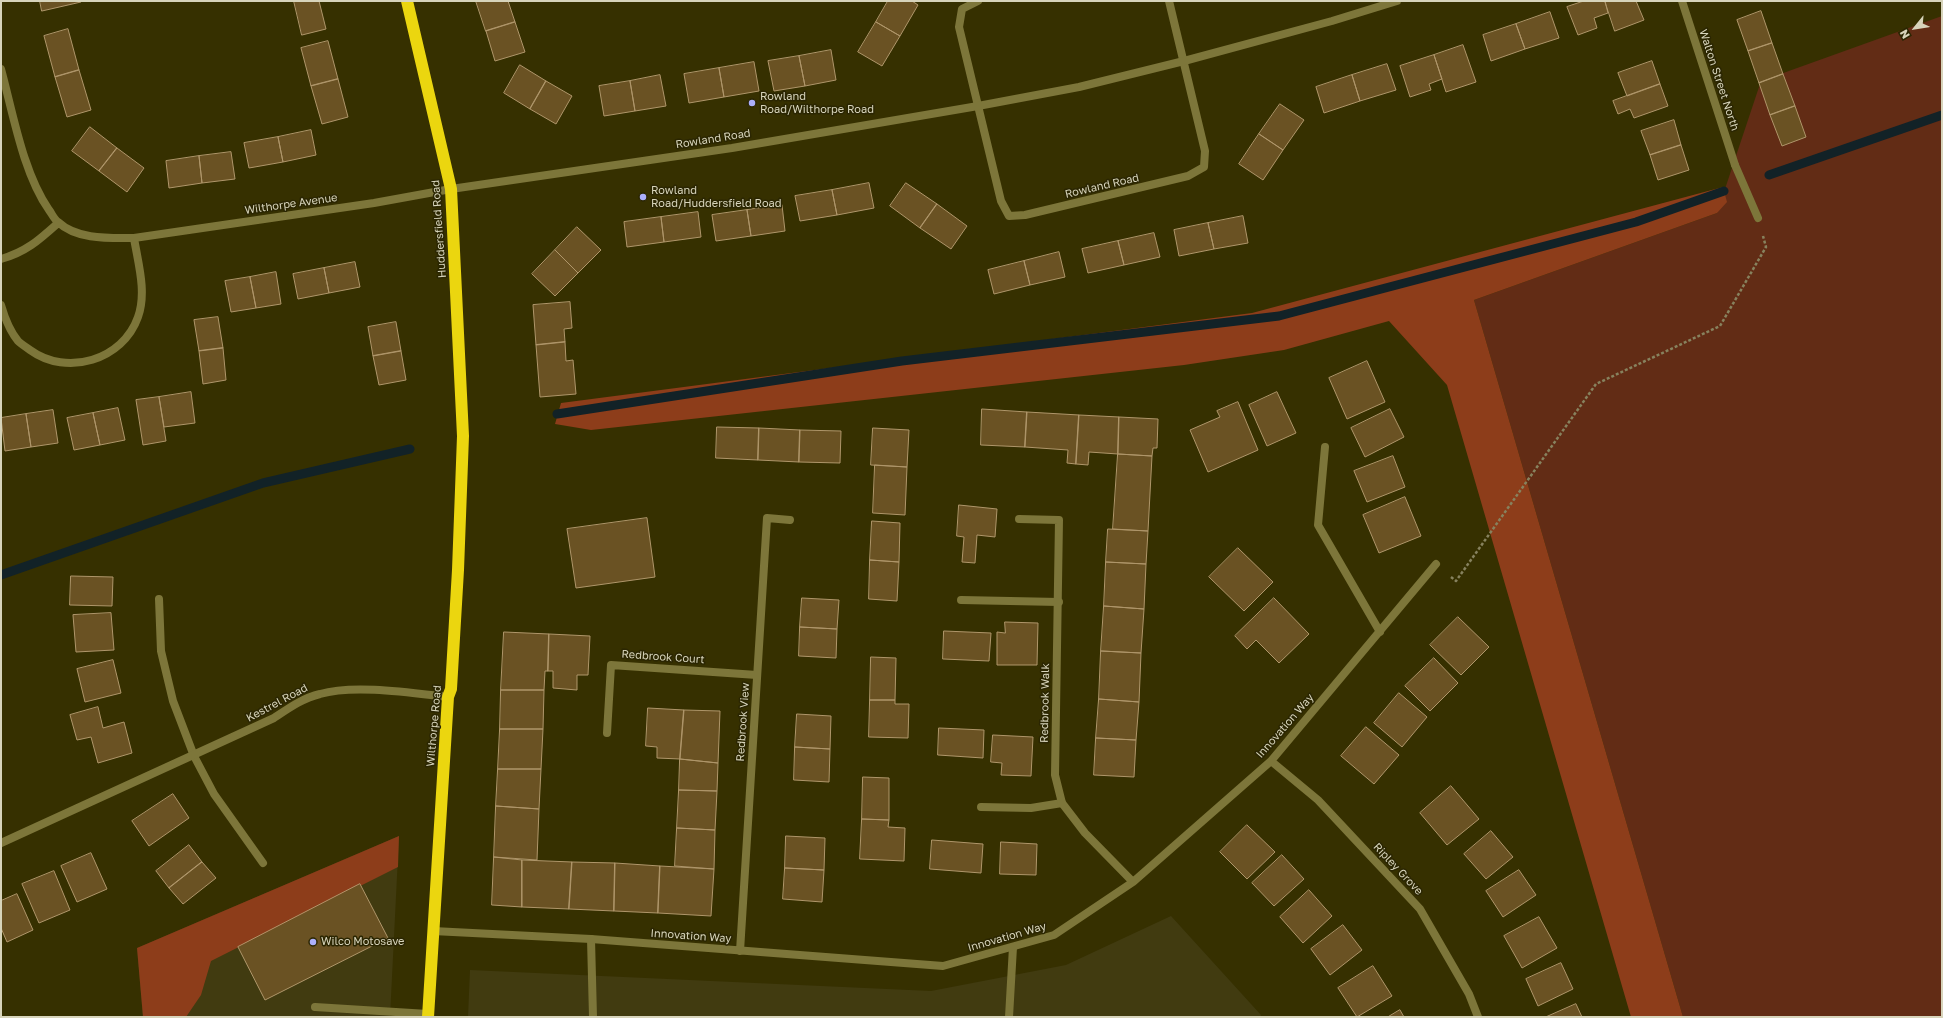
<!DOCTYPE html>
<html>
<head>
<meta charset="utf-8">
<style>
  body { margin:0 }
  #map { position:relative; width:1943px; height:1018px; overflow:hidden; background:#363000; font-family:"Golos Text",sans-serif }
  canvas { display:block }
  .frame { position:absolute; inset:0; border:2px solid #d7d4bb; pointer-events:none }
  .north { position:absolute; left:1895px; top:8px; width:40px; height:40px; -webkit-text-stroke:3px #2b2602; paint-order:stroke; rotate:240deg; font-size:11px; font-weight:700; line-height:16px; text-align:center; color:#d7d4bb }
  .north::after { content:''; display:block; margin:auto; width:14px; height:18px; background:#d7d4bb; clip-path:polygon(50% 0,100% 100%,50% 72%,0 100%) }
</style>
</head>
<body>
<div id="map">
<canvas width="1943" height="1018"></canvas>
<div class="frame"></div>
<div class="north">N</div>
</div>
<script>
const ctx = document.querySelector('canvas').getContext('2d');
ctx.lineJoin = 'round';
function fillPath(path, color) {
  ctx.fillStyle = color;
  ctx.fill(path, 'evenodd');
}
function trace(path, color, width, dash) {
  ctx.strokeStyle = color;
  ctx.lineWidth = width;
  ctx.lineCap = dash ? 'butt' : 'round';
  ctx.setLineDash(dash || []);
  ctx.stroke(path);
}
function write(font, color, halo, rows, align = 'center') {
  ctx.font = font + ' "Golos Text",sans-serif';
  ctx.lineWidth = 3;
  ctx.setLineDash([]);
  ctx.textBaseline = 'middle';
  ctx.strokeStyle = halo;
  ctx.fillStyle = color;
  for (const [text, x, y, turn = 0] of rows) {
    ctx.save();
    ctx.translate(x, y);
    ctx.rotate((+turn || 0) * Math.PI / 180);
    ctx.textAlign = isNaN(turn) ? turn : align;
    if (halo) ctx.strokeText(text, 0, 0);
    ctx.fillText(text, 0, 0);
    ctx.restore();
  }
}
fillPath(new Path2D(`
  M399 836 390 1017H143L137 948Z
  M1171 916 1261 1015 1260 1017H468L470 970 931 991 1066 965Z`), '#413b10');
fillPath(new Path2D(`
  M1942 16V1017H1683L1474 300 1717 213 1761 81Z`), '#622c15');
fillPath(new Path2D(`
  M1723 187 1727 202 1717 213 1474 300 1683 1017H1631L1447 385 1389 321 1284 350 1184 365 591 430 555 424 561 403 1252 313Z
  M399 836 398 867 211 961 201 995 186 1017H143L137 948Z`), '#8d3d1a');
trace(new Path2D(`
  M1769 175 1942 115
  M557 414 902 361 1279 316 1636 222 1724 191
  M1 575 263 483 410 449`), '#122227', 9);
const building = new Path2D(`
  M40 1H80L81 2 42 11Z
  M294 1H319L326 29 302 35Z
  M476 1H508L515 22 486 31Z
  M888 1H912L918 5 900 36 876 22Z
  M1584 1H1605L1608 13 1594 18 1597 28 1578 35 1567 7Z
  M1605 1H1636L1644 20 1615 31Z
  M1761 11 1772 43 1748 51 1737 20Z
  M1550 12 1559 38 1525 49 1516 24Z
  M515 22 525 52 495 61 486 31Z
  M876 22 900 36 882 66 858 52Z
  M1516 24 1525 49 1491 61 1483 35Z
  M68 29 79 70 55 77 44 36Z
  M328 41 338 79 311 86 301 48Z
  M1772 43 1783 74 1759 83 1748 51Z
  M1463 45 1476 82 1446 92 1434 55Z
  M831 50 836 80 805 86 799 56Z
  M1434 55 1442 79 1429 84 1431 90 1410 97 1400 66Z
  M799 56 805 86 774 91 768 61Z
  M1652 61 1660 84 1627 96 1618 73Z
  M754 62 759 91 724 97 719 68Z
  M1387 64 1396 90 1360 101 1352 75Z
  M520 65 546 81 530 109 504 93Z
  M719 68 724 97 689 103 684 74Z
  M79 70 91 110 67 117 55 77Z
  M1783 74 1795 106 1770 115 1759 83Z
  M660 75 666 106 635 111 630 81Z
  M1352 75 1360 101 1324 113 1316 87Z
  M338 79 348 117 322 124 311 86Z
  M546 81 572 96 556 124 530 109Z
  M630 81 635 111 604 116 599 86Z
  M1660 84 1668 106 1634 118 1630 109 1618 114 1613 101Z
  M1280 104 1304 120 1283 150 1259 134Z
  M1795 106 1806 137 1782 146 1770 115Z
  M1674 120 1681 145 1650 155 1641 131Z
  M90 127 117 148 99 171 72 151Z
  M311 130 316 155 283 162 278 137Z
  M1259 134 1283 150 1263 180 1239 164Z
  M278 137 283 162 249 168 244 143Z
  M1681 145 1689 170 1658 180 1650 155Z
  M117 148 144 168 127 192 99 171Z
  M231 152 235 179 202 183 199 156Z
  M199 156 202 183 169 188 166 161Z
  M869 183 874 208 837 215 832 190Z
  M906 183 937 204 920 228 890 206Z
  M832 190 837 215 800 221 795 196Z
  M937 204 967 226 951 249 920 228Z
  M782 205 785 231 751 236 747 210Z
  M747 210 751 236 716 241 712 215Z
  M698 212 701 237 664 242 661 217Z
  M1243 216 1248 243 1214 249 1208 223Z
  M661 217 664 242 627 247 624 222Z
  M1208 223 1214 249 1179 256 1174 230Z
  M577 227 601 250 578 273 555 250Z
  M1154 233 1160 257 1124 265 1118 241Z
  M1118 241 1124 265 1088 273 1082 249Z
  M555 250 578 273 555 296 532 274Z
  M1059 252 1065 277 1030 285 1024 261Z
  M1024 261 1030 285 994 294 988 270Z
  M355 262 360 287 329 293 324 268Z
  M324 268 329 293 298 299 293 274Z
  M276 272 281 304 256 308 250 277Z
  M250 277 256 308 231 312 225 281Z
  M570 302 572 328 564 329 565 342 536 345 533 305Z
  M218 317 223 348 199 351 194 320Z
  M396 322 401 351 373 356 368 327Z
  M565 342 566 361 573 360 576 394 540 397 536 345Z
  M223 348 226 380 203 384 199 351Z
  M401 351 406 380 379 385 373 356Z
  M1367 361 1385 402 1347 419 1329 378Z
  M191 392 195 423 164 427 159 397Z
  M1277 392 1296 433 1267 446 1249 405Z
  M159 397 166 441 143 445 136 400Z
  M1238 402 1258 450 1208 472 1190 430 1220 417 1217 411Z
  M118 408 125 440 100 445 93 413Z
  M982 409 1027 412 1025 447 981 445Z
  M1390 409 1404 437 1365 457 1351 428Z
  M53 410 58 443 31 447 26 414Z
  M1027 412 1079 415 1076 464 1067 463 1068 450 1025 447Z
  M93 413 100 445 74 450 67 418Z
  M26 414 31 447 5 451 1 418Z
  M1079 415 1119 417 1118 454 1089 452 1088 465 1076 464Z
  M1119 417 1158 419 1157 448H1153L1152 456 1118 454Z
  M717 427 759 428 758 460 716 458Z
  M759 428 800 430 799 462 758 460Z
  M873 428 909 430 907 467 871 465Z
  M800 430 841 431 840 463 799 462Z
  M1118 454 1152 456 1148 531 1113 529Z
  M1393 456 1405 487 1367 502 1354 471Z
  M875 465 907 467 905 515 873 513Z
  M1405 497 1421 536 1379 553 1363 515Z
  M959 505 997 509 995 537 977 535 975 563 962 562 964 537 957 536Z
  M647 518 655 577 576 588 567 529Z
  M872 521 900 523 899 562 870 560Z
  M1108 529 1148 531 1146 564 1106 562Z
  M1238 548 1273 582 1244 611 1209 577Z
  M870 560 899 562 897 601 869 599Z
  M1106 562 1146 564 1144 609 1104 606Z
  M71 576 113 577 112 606 70 605Z
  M802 598 839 600 837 629 800 627Z
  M1274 598 1309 634 1279 663 1256 640 1247 649 1235 636Z
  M1104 606 1144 609 1141 653 1101 651Z
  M111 613 114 650 76 652 73 615Z
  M1458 617 1489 647 1461 675 1430 645Z
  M1005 622 1038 623 1037 665H997V632L1005 633Z
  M800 627 837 629 836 658 799 656Z
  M944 631 991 633 989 661 943 659Z
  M504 632 549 634 548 671H545L544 690H501Z
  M549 634 590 636 588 675H577V690L553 688V671H548Z
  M1101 651 1141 653 1139 702 1099 699Z
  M871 657 896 658 895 700H870Z
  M1434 658 1458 683 1430 711 1405 686Z
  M113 660 121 693 85 702 77 669Z
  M501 690H544L543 729H500Z
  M1399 693 1427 717 1402 747 1374 723Z
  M1099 699 1139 702 1136 740 1096 738Z
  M870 700H895V704H909L908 738 869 737Z
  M98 707 103 728 124 722 132 753 98 763 91 737 77 740 70 715Z
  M648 708 684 710 680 759 657 758V747L646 746Z
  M684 710 720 711 718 763 680 759Z
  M797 714 831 716 830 749 795 747Z
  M1366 727 1399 755 1374 784 1341 756Z
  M939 728 984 730 983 758 938 755Z
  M500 729H543L541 769H498Z
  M993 735 1033 737 1031 776 1001 775 1002 763 991 762Z
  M1096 738 1136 740 1134 777 1094 775Z
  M795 747 830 749 829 782 794 780Z
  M680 759 718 763 717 791 679 790Z
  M498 769H541L539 809 496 806Z
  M863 777 889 778V820L862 819Z
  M1451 786 1479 819 1447 845 1420 813Z
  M679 790 717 791 715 830 677 828Z
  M173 794 189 818 149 846 132 821Z
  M496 806 539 809 537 860 494 857Z
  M862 819 889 820 888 827 905 828 904 861 860 859Z
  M1247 825 1275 852 1247 879 1220 852Z
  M677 828 715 830 714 869 675 866Z
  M1491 831 1513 857 1486 879 1464 854Z
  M786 836 825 838 824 870 785 868Z
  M932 840 983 844 981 873 930 869Z
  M1001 842 1037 844 1036 875 1000 874Z
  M189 845 202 862 169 888 156 871Z
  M91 853 107 889 77 902 61 866Z
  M1282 855 1304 879 1274 906 1252 883Z
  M494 857 522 860V907L492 905Z
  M522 860 572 862 569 909 522 907Z
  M202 862 216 878 183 904 169 888Z
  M572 862 615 863 614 911 569 909Z
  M615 863 660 866 658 913 614 911Z
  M660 866 714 869 711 916 658 913Z
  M785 868 824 870 822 902 783 899Z
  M1519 870 1536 895 1503 917 1486 891Z
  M54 871 70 910 39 923 22 884Z
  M360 884 388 938 265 1000 238 947Z
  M1309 890 1332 916 1303 943 1280 917Z
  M17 894 33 930 7 942 1 928V901Z
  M1539 917 1557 948 1522 968 1504 936Z
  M1343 925 1362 950 1330 975 1311 949Z
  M1561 963 1573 989 1538 1006 1526 979Z
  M1373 966 1392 996 1357 1017 1338 988Z
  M1576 1004 1582 1017H1546Z
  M1400 1010 1404 1017H1388Z`);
fillPath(building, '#6a5223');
trace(building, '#af966a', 1);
trace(new Path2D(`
  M1451 577 1456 581 1596 384 1720 326 1766 247 1763 236`), '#87825e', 2.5, [3, 2]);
trace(new Path2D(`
  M978 1 962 9 959 27 1001 201 1009 216 1025 215 1188 176 1204 167 1205 151 1169 1
  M1735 165 1758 218
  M159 599 161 651 173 701 194 756 214 794 263 863
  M961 600 1059 602
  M981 807 1031 808 1062 803
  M591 939 593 1017
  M315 1007 428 1014
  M1009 1017 1013 947`), '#7d763a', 8);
trace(new Path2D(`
  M1682 1 1735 165
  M1 69C13 113 23 173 49 210 52 214 54 219 58 222 77 240 110 238 134 238L374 203 451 189 732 148 978 106 1079 87 1184 61 1332 21 1397 1
  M1 259C26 252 39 240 58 223
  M1 305C5 319 9 330 18 341 21 344 26 347 30 350 67 377 123 360 138 317 147 292 138 263 134 238
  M1325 447 1318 525 1380 632
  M1019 519 1059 520 1055 775 1062 803 1085 833 1133 882
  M607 733 611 665 757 675
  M1271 761 1318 800 1420 909 1469 994 1478 1017
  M1 843 274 718C289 708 303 698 320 694 354 684 412 693 448 697
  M433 931 591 939 943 966 1054 935 1133 882 1271 761 1436 564
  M740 951 767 518 790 520`), '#7d763a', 8);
trace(new Path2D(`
  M407 1 451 189 463 436 458 570 451 689 448 697 428 1017`), '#ebd60f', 12);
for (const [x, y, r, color] of [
  [752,103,4,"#acaffb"],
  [643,197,4,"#acaffb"],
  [313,942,4,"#acaffb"]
]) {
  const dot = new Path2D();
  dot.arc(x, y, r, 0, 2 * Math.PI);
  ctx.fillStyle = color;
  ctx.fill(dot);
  trace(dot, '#2b2602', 1.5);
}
write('11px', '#d7d4bb', '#2b2602', [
  ["Walton Street North",1719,80,72],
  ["Rowland Road",713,139,-9],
  ["Rowland Road",1102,186,-13],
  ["Wilthorpe Avenue",291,204,-8],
  ["Huddersfield Road",439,229,-94],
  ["Redbrook Court",663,657,4],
  ["Kestrel Road",277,703,-28],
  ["Redbrook Walk",1045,703,-89],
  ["Redbrook View",743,722,-86],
  ["Wilthorpe Road",434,726,-85],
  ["Innovation Way",1285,726,-49],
  ["Ripley Grove",1398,869,47],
  ["Innovation Way",691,936,4],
  ["Innovation Way",1007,937,-16]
]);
write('11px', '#d7d4bb', '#2b2602', [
  ["Rowland",760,97],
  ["Road/Wilthorpe Road",760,110],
  ["Rowland",651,191],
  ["Road/Huddersfield Road",651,204],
  ["Wilco Motosave",321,942]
], 'left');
</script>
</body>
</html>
